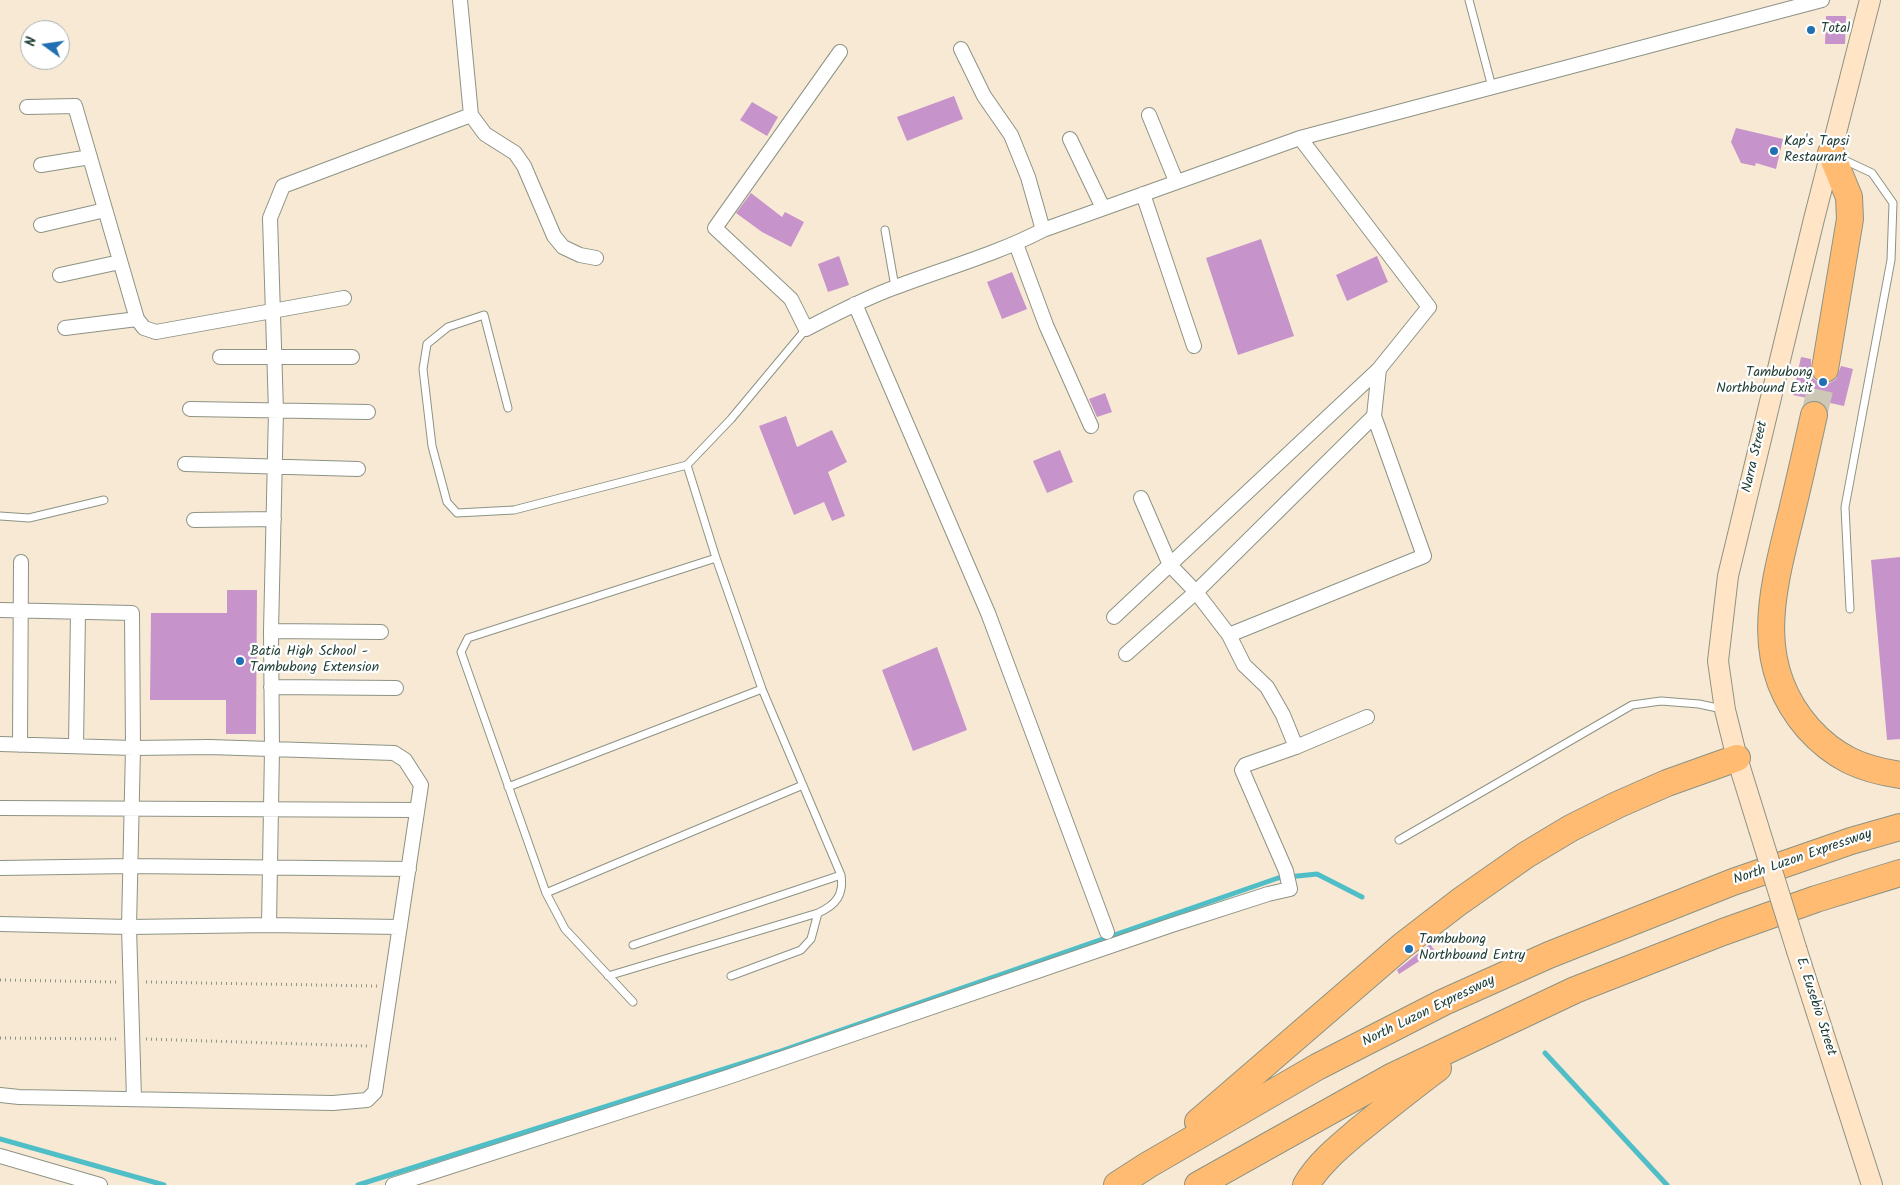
<!DOCTYPE html>
<html>
<head>
<meta charset="utf-8">
<style>
  body { margin:0 }
  #map { position:relative; width:1900px; height:1185px; overflow:hidden; background:#f8e9d5; font-family:Kalam,sans-serif }
  canvas { display:block }
  .north { position:absolute; left:20px; top:20px; width:50px; height:50px; box-sizing:border-box; background:#fff; border:1px solid #a5b1ae; border-radius:50%; rotate:284deg; font-size:14px; font-weight:700; line-height:20px; text-align:center; color:#1f3d34 }
  .north::after { content:''; display:block; margin:auto; width:18px; height:22px; background:#1f6fb2; clip-path:polygon(50% 0,100% 100%,50% 72%,0 100%) }
</style>
</head>
<body>
<div id="map">
<canvas width="1900" height="1185"></canvas>
<div class="north">N</div>
</div>
<script>
const ctx = document.querySelector('canvas').getContext('2d');
ctx.lineJoin = 'round';
function trace(path, color, width, dash) {
  ctx.strokeStyle = color;
  ctx.lineWidth = width;
  ctx.lineCap = dash ? 'butt' : 'round';
  ctx.setLineDash(dash || []);
  ctx.stroke(path);
}
function fillPath(path, color) {
  ctx.fillStyle = color;
  ctx.fill(path, 'evenodd');
}
function write(font, color, halo, rows, align = 'center') {
  ctx.font = font + ' Kalam,sans-serif';
  ctx.lineWidth = 4.5;
  ctx.setLineDash([]);
  ctx.textBaseline = 'middle';
  ctx.strokeStyle = halo;
  ctx.fillStyle = color;
  for (const [text, x, y, turn = 0] of rows) {
    ctx.save();
    ctx.translate(x, y);
    ctx.rotate((+turn || 0) * Math.PI / 180);
    ctx.textAlign = isNaN(turn) ? turn : align;
    if (halo) ctx.strokeText(text, 0, 0);
    ctx.fillText(text, 0, 0);
    ctx.restore();
  }
}
trace(new Path2D(`
  M1545 1053 1667 1185
  M0 1139 164 1185
  M358 1185 778 1052 1278 878 1317 874 1362 897`), '#50bec7', 5);
fillPath(new Path2D(`
  M1826 16H1846L1845 44H1825Z
  M954 96 963 119 907 141 897 117Z
  M752 102 778 117 767 136 740 120Z
  M1736 128 1783 139 1776 169 1756 163 1755 166 1741 163 1731 142Z
  M751 193 782 217 785 212 804 222 791 247 762 232 736 213Z
  M1261 239 1294 336 1238 355 1206 258Z
  M839 256 849 285 828 292 818 264Z
  M1377 256 1388 282 1347 301 1336 275Z
  M1012 272 1027 309 1002 319 987 282Z
  M1801 357 1811 359V375L1815 380 1822 384 1830 383 1836 379 1841 366 1853 369 1844 406 1793 395Z
  M1105 393 1112 412 1097 417 1089 399Z
  M786 416 797 447 832 430 847 462 828 472 845 516 832 521 824 502 794 515 759 426Z
  M1060 450 1073 482 1047 493 1033 461Z
  M1900 557V739L1887 740 1871 560Z
  M227 590H257L256 734H226V700H150L151 613H227Z
  M937 647 967 730 913 751 882 670Z
  M1430 944 1435 951 1399 974 1397 970Z`), '#c793cb');
trace(new Path2D(`
  M1814 415 1825 369`), '#cdc7b5', 26, [26, 13]);
const lane = new Path2D(`
  M1469 0 1492 87
  M1840 158 1872 173 1893 203 1891 260 1845 507 1850 609
  M885 230 895 287
  M508 408 484 315 448 327 427 344 423 369 432 446 447 502 457 513 514 510 687 465 731 419 806 329
  M0 516 29 518 104 500
  M716 558 468 638 461 652 546 893 803 785
  M508 787 762 689
  M1399 840 1632 705 1661 701 1699 704 1722 709
  M546 893 565 929 633 1002
  M633 945 841 875 762 689 716 558 687 465
  M608 976 818 913C836 905 844 895 841 875
  M731 976 801 950 811 939 818 913`);
const street = new Path2D(`
  M961 49 984 96 1011 135 1028 177 1043 230
  M840 52 715 228 791 299 806 329C835 314 865 298 896 287 946 268 997 254 1043 230L1300 138 1822 0
  M27 107 75 106 137 319 144 328 156 332 344 298
  M471 115 485 134 515 153 524 166 554 236 563 247 580 255 596 258
  M1149 115 1176 181
  M1070 139 1103 208
  M41 165 90 157
  M1143 194 1194 346
  M41 225 105 210
  M1016 244 1046 325 1091 426
  M60 275 120 262
  M855 304 988 613 1107 932
  M65 328 137 319
  M220 357H352
  M190 409 368 412
  M185 464 358 469
  M1141 498 1170 565 1196 592 1229 635 1244 665 1267 687 1283 715 1296 747
  M194 520 274 519
  M0 610 132 613 133 748 129 927 134 1099
  M1114 617 1379 369 1429 307 1300 138
  M271 631 381 632
  M1229 635 1424 556 1374 416
  M1126 654 1196 592 1374 416 1379 369
  M271 687 396 688
  M0 744 133 748 209 747 394 753 405 760 421 785 375 1092 367 1100 333 1103 19 1097 0 1095
  M20 745 21 562
  M76 746 78 612
  M0 808 417 810
  M0 868 130 866 409 869
  M0 924 129 927 269 925 400 927
  M269 925 272 749 271 631 276 411 270 218 283 186 471 115 460 0
  M0 1156 100 1185
  M393 1185 728 1077 1172 925 1268 894 1290 889 1286 871 1242 770 1245 765 1296 747 1367 717`);
const secondary = new Path2D(`
  M1759 829 1737 758 1725 710 1718 661 1728 576 1814 219 1870 0
  M1797 951 1872 1185`);
const highway = new Path2D(`
  M1825 369 1850 219 1849 197 1831 153
  M1814 415C1806 451 1798 487 1789 523 1771 596 1753 665 1808 728 1835 758 1861 769 1900 775
  M1198 1122 1402 946 1459 902 1526 855 1571 828 1617 805 1667 783 1737 758
  M1117 1185 1148 1165 1317 1067 1444 1002 1549 955 1733 882 1851 841 1900 827
  M1198 1185 1391 1077 1575 990 1723 932 1816 899 1900 873
  M1306 1185C1319 1163 1340 1146 1359 1130 1385 1109 1411 1088 1438 1068`);
trace(lane, '#8c9384', 9);
trace(street, '#8c9384', 16);
trace(secondary, '#8c9384', 22);
trace(highway, '#8c9384', 28);
trace(new Path2D(`
  M0 980 117 982
  M146 982 377 986
  M0 1038 117 1039
  M146 1039 367 1046`), '#8c9384', 3, [1, 4]);
trace(lane, '#fff', 7);
trace(street, '#fff', 14);
trace(secondary, '#ffe4c6', 20);
trace(highway, '#ffbb71', 26);
const secondaryBridge = new Path2D(`
  M1759 829 1797 951`);
trace(secondaryBridge, '#8c9384', 22, []);
trace(secondaryBridge, '#ffe4c6', 20);
for (const [x, y, r, color] of [
  [1811,30,5,"#1f6fb2"],
  [1774,151,5,"#1f6fb2"],
  [1823,382,5,"#1f6fb2"],
  [240,661,5,"#1f6fb2"],
  [1409,949,5,"#1f6fb2"]
]) {
  const dot = new Path2D();
  dot.arc(x, y, r, 0, 2 * Math.PI);
  ctx.fillStyle = color;
  ctx.fill(dot);
  trace(dot, '#fff', 2);
}
write('14px', '#1f3d34', '#fff', [
  ["Total",1821,30],
  ["Kap's Tapsi",1784,143],
  ["Restaurant",1784,159],
  ["Tambubong",1813,374,"right"],
  ["Northbound Exit",1813,390,"right"],
  ["Batia High School -",250,653],
  ["Tambubong Extension",250,669],
  ["Tambubong",1419,941],
  ["Northbound Entry",1419,957]
], 'left');
write('14px', '#1f3d34', '#fff', [
  ["Narra Street",1756,457,-77],
  ["North Luzon Expressway",1803,858,-19],
  ["E. Eusebio Street",1815,1007,72],
  ["North Luzon Expressway",1429,1012,-26]
]);
</script>
</body>
</html>
